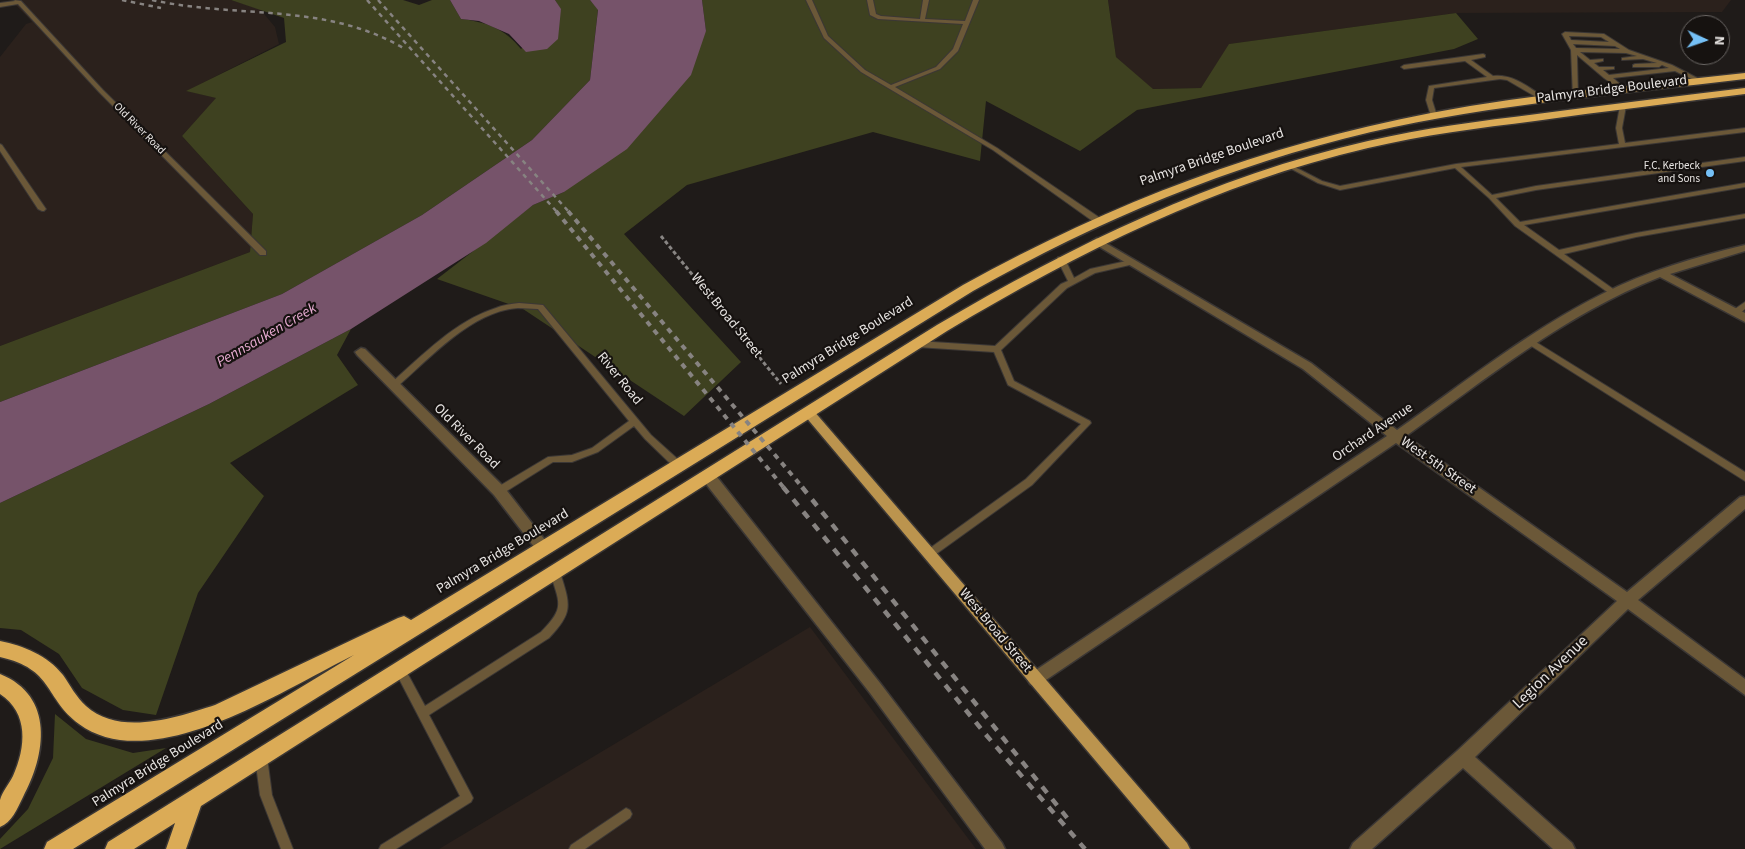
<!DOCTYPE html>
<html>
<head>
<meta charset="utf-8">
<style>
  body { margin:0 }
  #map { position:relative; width:1745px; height:849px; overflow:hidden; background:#1f1b19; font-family:"Source Sans 3",sans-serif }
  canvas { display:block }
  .north { position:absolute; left:1680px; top:15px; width:50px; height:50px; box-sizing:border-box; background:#161210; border:1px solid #6a6664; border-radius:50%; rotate:93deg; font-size:14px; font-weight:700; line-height:20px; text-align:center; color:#e8e5e3 }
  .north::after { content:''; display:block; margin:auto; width:18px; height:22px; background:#75c0f6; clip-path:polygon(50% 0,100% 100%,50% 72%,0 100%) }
</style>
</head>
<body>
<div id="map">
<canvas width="1745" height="849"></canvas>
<div class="north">N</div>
</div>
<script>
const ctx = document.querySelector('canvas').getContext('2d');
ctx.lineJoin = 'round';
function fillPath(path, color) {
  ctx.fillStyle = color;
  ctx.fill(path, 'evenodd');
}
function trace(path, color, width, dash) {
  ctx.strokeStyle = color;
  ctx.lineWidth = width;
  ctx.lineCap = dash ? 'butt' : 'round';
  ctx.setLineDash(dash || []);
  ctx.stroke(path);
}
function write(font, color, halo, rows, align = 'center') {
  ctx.font = font + ' "Source Sans 3",sans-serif';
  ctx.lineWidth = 4.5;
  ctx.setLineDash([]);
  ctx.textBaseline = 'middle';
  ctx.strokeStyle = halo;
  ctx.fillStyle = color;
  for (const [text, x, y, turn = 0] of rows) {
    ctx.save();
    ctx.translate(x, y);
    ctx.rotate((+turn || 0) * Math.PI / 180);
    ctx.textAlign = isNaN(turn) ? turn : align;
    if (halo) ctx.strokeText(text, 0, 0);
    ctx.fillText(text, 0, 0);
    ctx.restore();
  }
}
fillPath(new Path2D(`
  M11 0H231L260 9 275 27 279 44 187 91 217 98 182 136 253 214 250 252 0 346V57L26 24 32 22Z
  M1108 0H1731L1722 12 1456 13 1230 44 1201 88 1152 89 1116 57Z
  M810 627 976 849H439Z`), '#2b211c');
fillPath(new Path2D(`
  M231 0H403L419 5 432 0H450L461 19C487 22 505 29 521 49L561 10 555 0H590L598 9 590 80 532 140 422 215 282 294 0 402V346L250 252 253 214 182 136 216 98 186 91 286 42 284 18Z
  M702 0H1108L1116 57 1153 89 1201 88 1229 44 1456 13 1478 39 1454 49 1137 110 1080 151 986 101 980 161 873 132 687 185 624 234 741 362 684 416 523 309 437 279 533 205 564 192 706 31Z
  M351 329 337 355 358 385 230 463 264 496 198 593 156 715 123 710 82 688 59 654 21 630 0 628V503L209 404Z
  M55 714 86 739 133 753 166 748 0 849V839L28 809 53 758Z`), '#3e4120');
fillPath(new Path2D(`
  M450 0H555L561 9 558 39 547 49 526 52 509 34 479 21 461 19Z
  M590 0H702L706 31 691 75 627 149 564 192 533 205 486 243 351 329 209 404 0 503V402L282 294 422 215 532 140 590 80 598 10Z`), '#76536a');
const lane = new Path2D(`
  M14 0 21 1 103 90 266 251V255H260L99 92 18 4 0 7V3L15 1Z
  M806 0H812L828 36 865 70 891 85 936 67 953 49 963 24 878 19 870 15 867 0H873L876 14 881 16 920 19 923 0H929L925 19 965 21 973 0H979L958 51 940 69 895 87 997 148 1100 218V222H1094L993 150 861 72 824 38Z
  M1565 32 1604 34 1629 50 1672 65 1703 81 1698 82 1675 71 1613 78 1627 90V92L1625 93 1604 78 1577 55 1578 97 1573 98 1571 50 1562 34ZM1569 36 1601 37 1609 42 1571 40ZM1573 44 1615 46 1620 49 1576 48ZM1580 52 1626 53 1637 56 1622 58V60L1643 59 1657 63 1635 64 1633 65V67H1659L1662 65 1669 68 1609 75 1603 70 1614 69V67H1599L1594 63 1603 61V59L1590 60Z
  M1483 54 1485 55V57L1471 60 1493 76C1513 73 1531 89 1547 99V101H1543L1507 80 1500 79 1434 88 1432 100 1437 116 1434 118 1431 116 1426 100 1429 86 1487 77 1465 61 1404 69 1401 67 1404 65Z
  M1623 104 1626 106 1622 128 1625 143 1745 128V132L1461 167 1492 195 1536 186 1745 157V161L1536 190 1496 198 1520 222 1745 183V187L1524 225 1559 250 1636 233 1745 214V218L1636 237 1564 254 1616 291 1617 293 1616 295 1613 296 1515 226 1489 198 1455 168 1340 190 1318 183 1286 166 1289 164 1291 165 1322 181 1340 186 1456 164 1619 144 1616 128 1620 106Z
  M0 144 2 145 46 209 44 211H42L38 209 0 151Z
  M1058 257H1064L1074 278 1090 269 1131 260 1135 262 1134 264 1095 273 1067 288 1001 350 1014 381 1090 421 1091 423 1032 485 932 557 929 558 926 557 924 554 926 551 1026 479 1081 424 1008 385 994 352 917 347 913 344 917 341 995 346 1061 284 1068 281 1057 259Z
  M1745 302V309L1738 315H1732L1731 313 1732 311Z
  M519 303 543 305 651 435 682 463 684 466 682 469H676L645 439 634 426 598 452 572 462H553L502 494H496L494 491 496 488 548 457 572 455 592 448 629 421 538 309C531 309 525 308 518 308 472 311 430 358 397 387H391L390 385 391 383C423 355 455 321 496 308 503 305 511 304 519 303Z
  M1531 339 1745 472V481L1528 344 1527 342 1528 340Z
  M555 568 559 569 560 572C570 605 574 612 549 638L429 715 471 794 473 798 471 802 396 849H379L381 845 460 796 396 673 395 670 396 667 400 665 404 667 425 706 541 632C566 607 559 603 550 572L551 569Z
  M261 751 265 753 267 757 272 795 293 849H281L260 795 255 757 257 753Z
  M626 808 630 810 632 814 630 818 585 849H569L571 845Z`);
const street = new Path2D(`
  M1097 238 1311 363 1397 430C1464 383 1528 331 1602 294 1647 271 1696 257 1745 245V251L1670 274 1745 313V322L1660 277C1565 314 1488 378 1406 436L1627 592 1740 497 1745 496V509L1638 600 1745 679V695L1628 609 1475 757 1572 843 1575 849H1553L1463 768 1372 849H1350L1353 843 1457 751 1617 601 1396 443 1040 684 1035 686 1030 684 1027 679 1030 674 1387 436 1303 369 1093 243 1092 241Z
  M361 348 365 349 504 487 548 544 550 548 548 552 543 554 538 552 494 495 357 355 355 352Z
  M708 471 713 472 880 683 1002 843 1005 849H985L870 693 703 480 701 476 703 472Z`);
const primary = new Path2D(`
  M809 408 813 410 1187 843 1190 849H1170L805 416 803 413 805 410Z`);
const highway = new Path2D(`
  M1745 73V79C1620 94 1494 104 1371 132 1230 165 1099 220 973 291L73 849H44L47 842 354 655C286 688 152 778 79 724 44 698 54 669 0 657V641C24 646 47 655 63 675 70 685 76 697 86 706 120 737 178 717 215 705L398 618 404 616 411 620 963 285C1116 201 1260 146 1431 113 1535 93 1641 85 1745 73Z
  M1745 88V94C1675 103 1605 111 1535 121 1479 128 1423 135 1368 148 1217 183 1079 252 947 331L201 806 186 849H166L175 823 134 849H105L108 842 937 325C1073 245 1214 176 1368 141 1424 128 1481 121 1537 114 1606 105 1676 96 1745 88Z
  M0 674C55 696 46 755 23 797 17 809 12 822 0 827 0 819 0 808 0 800 2 792 9 784 13 776 26 747 29 713 0 694Z`);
trace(lane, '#3b3735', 2);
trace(street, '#3b3735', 3);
trace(primary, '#3b3735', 3);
trace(highway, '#3b3735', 3);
trace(new Path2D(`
  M661 236 781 384`), '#888583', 3, [4, 2.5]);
fillPath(lane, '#6b5838');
fillPath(street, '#6b5838');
fillPath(primary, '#bb944e');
fillPath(highway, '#dbab56');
trace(new Path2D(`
  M122 0 161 8
  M152 0C239 19 326 2 405 49
  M367 0 557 212
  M378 0 569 212`), '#878381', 2.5, [4.5, 4.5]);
trace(new Path2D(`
  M556 211 784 488
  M568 211 803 488`), '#878381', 4, [5.5, 5.5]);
trace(new Path2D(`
  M783 487 987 736 1085 849
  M802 487 1072 824`), '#878381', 4.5, [8, 8]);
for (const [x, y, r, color] of [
  [1710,173,5,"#75c0f6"]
]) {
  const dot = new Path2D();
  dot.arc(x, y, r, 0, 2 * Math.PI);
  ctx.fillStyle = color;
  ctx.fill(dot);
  trace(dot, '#161210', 2);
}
write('11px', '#e8e5e3', '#161210', [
  ["Old River Road",139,129,45]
]);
write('11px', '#e8e5e3', '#161210', [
  ["F.C. Kerbeck",1700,167],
  ["and Sons",1700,180]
], 'right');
write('14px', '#e8e5e3', '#161210', [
  ["Palmyra Bridge Boulevard",1612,90,-7],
  ["Palmyra Bridge Boulevard",1212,158,-19],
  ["West Broad Street",726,316,51],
  ["Palmyra Bridge Boulevard",848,341,-32],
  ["River Road",619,379,51],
  ["Orchard Avenue",1373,433,-34],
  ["Old River Road",466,437,45],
  ["West 5th Street",1438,466,35],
  ["Palmyra Bridge Boulevard",503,552,-31],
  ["West Broad Street",995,631,50],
  ["Palmyra Bridge Boulevard",158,764,-32]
]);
write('italic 15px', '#e9acd3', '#161210', [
  ["Pennsauken Creek",267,336,-30]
]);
write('16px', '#e8e5e3', '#161210', [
  ["Legion Avenue",1551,673,-44]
]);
</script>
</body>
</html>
